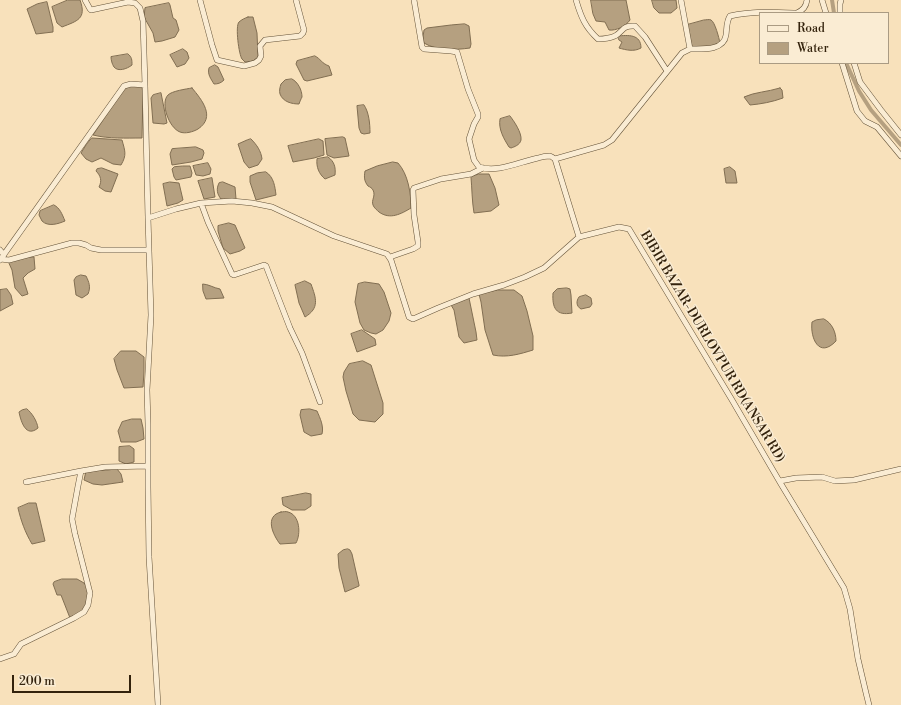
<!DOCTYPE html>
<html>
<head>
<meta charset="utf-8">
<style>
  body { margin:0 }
  #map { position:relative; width:901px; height:705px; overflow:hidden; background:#f8e1bb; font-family:"Libre Bodoni",serif }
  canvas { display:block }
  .legend { position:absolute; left:759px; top:12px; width:130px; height:52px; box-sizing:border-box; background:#faecd3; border:1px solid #aa9b83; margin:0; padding:5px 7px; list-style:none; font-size:12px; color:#33220c }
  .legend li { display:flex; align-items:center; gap:8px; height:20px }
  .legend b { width:20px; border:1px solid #aa9b83 }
  .scale { position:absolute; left:12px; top:675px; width:119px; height:18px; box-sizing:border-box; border:2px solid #33220c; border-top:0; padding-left:5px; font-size:12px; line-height:14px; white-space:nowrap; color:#33220c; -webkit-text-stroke:3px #faecd3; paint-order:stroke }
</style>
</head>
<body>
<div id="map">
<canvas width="901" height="705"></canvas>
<ul class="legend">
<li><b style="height:5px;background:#faecd3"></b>Road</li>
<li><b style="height:11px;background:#b5a080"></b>Water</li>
</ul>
<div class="scale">200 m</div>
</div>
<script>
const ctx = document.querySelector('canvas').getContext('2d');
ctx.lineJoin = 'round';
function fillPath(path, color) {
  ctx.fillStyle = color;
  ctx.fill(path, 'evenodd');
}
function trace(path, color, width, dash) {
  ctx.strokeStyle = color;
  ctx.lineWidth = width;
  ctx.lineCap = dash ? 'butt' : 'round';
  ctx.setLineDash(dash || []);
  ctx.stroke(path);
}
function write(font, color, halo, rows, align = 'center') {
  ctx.font = font + ' "Libre Bodoni",serif';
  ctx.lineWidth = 3;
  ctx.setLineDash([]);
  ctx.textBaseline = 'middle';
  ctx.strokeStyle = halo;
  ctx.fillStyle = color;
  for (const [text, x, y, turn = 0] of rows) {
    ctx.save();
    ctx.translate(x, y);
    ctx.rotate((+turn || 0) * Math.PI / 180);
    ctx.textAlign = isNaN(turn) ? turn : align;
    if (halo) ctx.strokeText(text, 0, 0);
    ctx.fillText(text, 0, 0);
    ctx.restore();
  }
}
const water = new Path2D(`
  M68 0H80C87 19 77 21 62 27L57 23 52 7Z
  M591 0H626L630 20C626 26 616 31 609 30L605 22 596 21 593 14Z
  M652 0H676L677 8 671 13H659L654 8Z
  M47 2 53 27V32L36 34 27 9 37 4Z
  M169 3 170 5 173 18 176 20 179 30 175 37 162 41 155 42 153 33 144 17 145 8Z
  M248 17H253L257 33 258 57 253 61 245 62C244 61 243 60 242 59 239 55 235 26 239 22 241 20 245 18 248 17Z
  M704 20C705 20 710 19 711 20 715 22 719 38 720 43L716 46 692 47 687 25Z
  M465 24 469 26 471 44 470 48C455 50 437 51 424 43L423 37 424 30 427 28 451 25Z
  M618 36C628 35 641 34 641 48 634 52 626 50 619 48L622 42 619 40Z
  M183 49 187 52 189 58 185 64 177 67 170 55Z
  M128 54C132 57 132 60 132 65 127 69 118 72 114 67 112 64 111 60 111 57Z
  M315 56C321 59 321 63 329 66L332 75 307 81 304 80 296 64 297 61Z
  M215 65 218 67 224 80C221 83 218 84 214 84 211 79 207 74 209 68Z
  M292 79C298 82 302 90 302 97 301 99 300 101 299 104 292 104 283 102 280 94 279 91 280 87 281 84L285 80Z
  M134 86 142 87 143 94 142 138C126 138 109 139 93 135L125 87Z
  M192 88C202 100 216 117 198 129 193 132 185 134 180 132 169 128 160 103 168 95 172 91 186 89 192 88Z
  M780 88 782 90 783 98C772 102 761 104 750 105L744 97C755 92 767 92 780 88Z
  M161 93 167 123 164 124 153 123 151 98 153 95Z
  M364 105C369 112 370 124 370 133L364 134 361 133 359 128 357 106Z
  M510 116C514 121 522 133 521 140 520 145 514 147 511 148L509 147C504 139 498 129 500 119Z
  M343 137 345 138 349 156 334 158 327 155 325 139Z
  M92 138 122 140C125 151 127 155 121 165L113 164 101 158 92 162 86 159 81 153 86 145Z
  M251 139C257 145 261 151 262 159L258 165 249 168 244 162 238 144 247 140Z
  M319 139 323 141 324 155 314 158 293 162 288 146Z
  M196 147 203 150 204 153 202 159 191 162 172 165 170 154 172 149Z
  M328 157C334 161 336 167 335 175L325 179C319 174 316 167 317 159Z
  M393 162 398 163C408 174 411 193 411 208 401 214 390 220 379 212 377 210 374 208 373 205 371 200 376 196 373 190 372 188 370 187 368 186 364 181 364 177 365 171L377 166Z
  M208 163 211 169 210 174 203 176 196 175 193 166Z
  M183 166H190L192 173 191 177 176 180 174 177 172 169 174 167Z
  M730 167 735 171 737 183H726L724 169Z
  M102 168 118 174 111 192 105 191 99 187C102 181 101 176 96 171L97 169Z
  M266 172C274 177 275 187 276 195L256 200 250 182V176L257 173Z
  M479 174H489L495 188 499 205 491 211 474 213C472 201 472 189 471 177Z
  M212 178 215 197 204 199 198 181Z
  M170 182 179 183 183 200 178 203 167 206 163 184Z
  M223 182 235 187 236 199 226 200 221 199C217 194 216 189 219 183Z
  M54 205C60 208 62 214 65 221 58 224 48 227 42 221 41 219 40 217 39 215L40 211Z
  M229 223 235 225 245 248 240 251 230 254 223 248 218 231V226Z
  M26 257H34L35 269 28 273 23 278 28 294 22 296 15 288 12 270 8 261Z
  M81 275 86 276C89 282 91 287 88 294L82 298 76 295 74 280 76 277Z
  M305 281 311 284C316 298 320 308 305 317L299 303 295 285Z
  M365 282 379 284 384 292 391 313 389 321 383 330 376 334 371 333 364 330 360 323 355 302 358 284Z
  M203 284C208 284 214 288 220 289L224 298 206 299 203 291Z
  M567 288 570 289 571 295 572 313C556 316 552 308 553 293L557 289Z
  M7 289 11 295 13 304 0 311V290Z
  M498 290H514L522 296 527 311 533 336V350C520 354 507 358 493 355L485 330 481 302 479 294Z
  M586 295 591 298 592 304 590 307 581 309C576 306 576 301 579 297Z
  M469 298 476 332 477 340 464 343 459 337 454 310 451 305Z
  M824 319C832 323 836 332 836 341 819 359 810 338 812 322L816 320Z
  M362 330 375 339 376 345 357 352 351 334Z
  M121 351H136L144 357V372L143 387 124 388 117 370 114 359Z
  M363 361 371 365 383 403V414L375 422 359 420 353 414 346 391 343 377 344 372 349 364Z
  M27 409C32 413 37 421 38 428 26 438 21 422 19 412L22 410Z
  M310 409 317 411C320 418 324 426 322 434L311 436 304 432 300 415 301 410Z
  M132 419H141L143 428 144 439 136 442H121L118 431 122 422Z
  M130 446 134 449V462L126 464 119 461V447Z
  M117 469 121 474 123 482 102 485 93 484 84 480 86 471 108 470Z
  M306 493 311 494V506L305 510H292L283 505 282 498Z
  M29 503H36L45 541 32 544C25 532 21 521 18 508Z
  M281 512C283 512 286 511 288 512 300 515 301 534 296 543L280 544C273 535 264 516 281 512Z
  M348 549 350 550 352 554 359 585V586L345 592 339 568 338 554 343 550Z
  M62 579H77L84 583 87 587 88 593 85 608 81 612 70 618 61 595H57L53 584 54 582Z`);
fillPath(water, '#b5a080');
trace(water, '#816e52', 1);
trace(new Path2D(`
  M832 0 834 13
  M846 63 859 91 871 110 901 145`), '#b5a080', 4);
const minor = new Path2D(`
  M85 0 90 9 91 10 128 2 135 3 140 8 143 21 145 85 148 218 151 315 147 390 148 424V487L149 557 158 705
  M200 0 212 45 217 60 244 66 255 63 259 60 261 56 260 46 265 40 300 36 303 33 304 30 296 0
  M414 0 422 47 424 49 451 51 457 52 468 89 478 114V117L474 124 469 139 474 160 479 167C498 173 519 162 538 158 541 157 546 156 550 156 553 157 553 158 555 159L579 237 619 227 629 229 732 400 781 484 844 588 850 609 858 659 866 693 869 705
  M576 0C581 17 585 27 598 39 604 39 610 38 615 36 624 31 622 25 635 26L645 37 667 71
  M822 0 826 13
  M797 13C803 10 806 7 807 0
  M840 13V4L841 0
  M690 49C702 49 724 51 726 35 727 29 726 22 730 16 752 11 772 12 795 13
  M842 63 857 111 865 121 877 127 901 156
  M854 63 860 82 881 110 901 135
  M555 159 604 145 612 140 682 53 690 49 681 0
  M201 203 208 222 232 274 234 275 264 265 266 266 290 328 302 353 320 402
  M148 218 176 209 201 203 232 201 252 203 272 207 334 236 387 254 391 260 409 317 413 319 438 308 473 294 504 285 525 277 544 268 579 237
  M0 250 4 255
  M390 257 413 249 418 246V242L414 215 413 190 414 188 441 179 471 174 483 168
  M0 259 9 260 72 243H79L86 245 91 248 101 250H149
  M0 260 124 86 131 84 145 85
  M780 481 796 478 822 477 835 481 854 480 901 469
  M26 482 81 471
  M0 659 14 654 21 644 74 618 84 612 88 605 90 593 75 534 72 519 78 486 81 471 105 467 148 466`);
trace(minor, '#645238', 6);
trace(minor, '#faecd3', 5);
write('13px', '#33220c', '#faecd3', [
  ["BIBIR BAZAR-DURLOVPUR RD(ANSAR RD)",712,347,59]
]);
</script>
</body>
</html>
